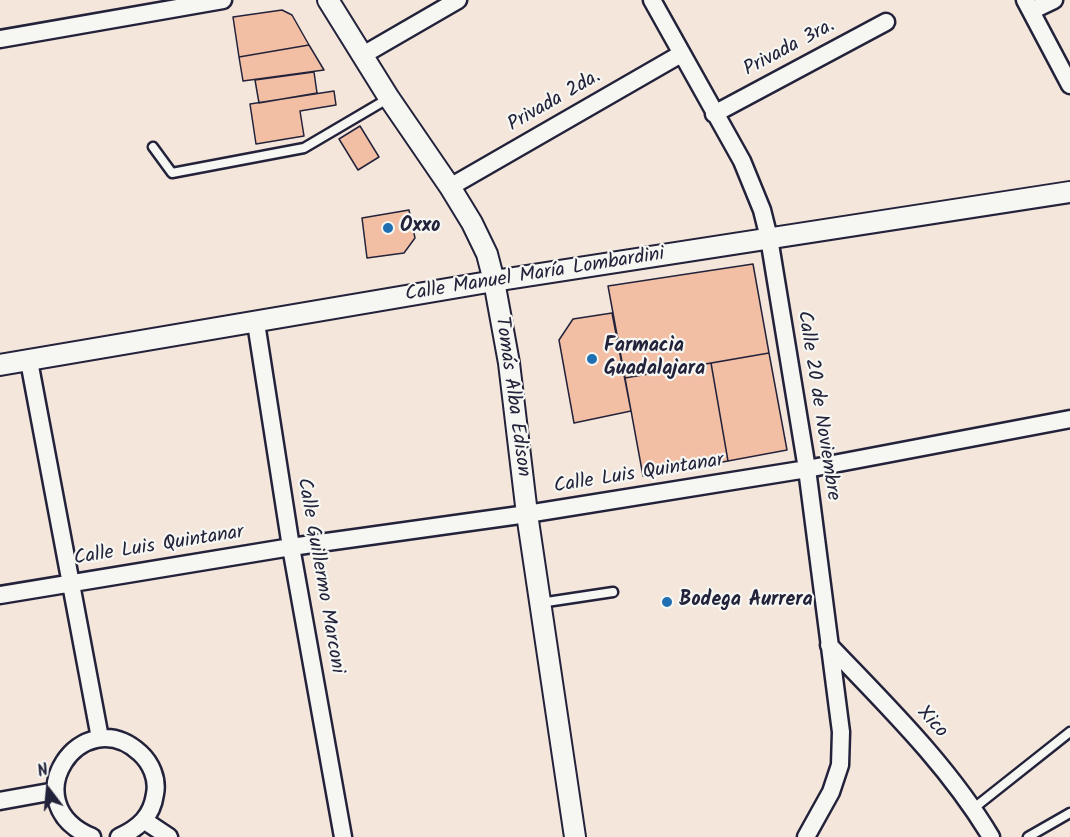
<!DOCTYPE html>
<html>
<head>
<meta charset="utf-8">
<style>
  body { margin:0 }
  #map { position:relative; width:1070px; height:837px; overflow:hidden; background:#f5e6db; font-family:Kalam,sans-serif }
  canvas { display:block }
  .north { position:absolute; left:18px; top:759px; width:60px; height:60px; -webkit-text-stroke:4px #f6f6f2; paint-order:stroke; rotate:344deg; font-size:16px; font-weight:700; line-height:24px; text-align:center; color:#22223b }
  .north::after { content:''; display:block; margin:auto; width:21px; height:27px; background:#22223b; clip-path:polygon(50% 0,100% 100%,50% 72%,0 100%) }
</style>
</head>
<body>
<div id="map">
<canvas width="1070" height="837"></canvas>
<div class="north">N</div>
</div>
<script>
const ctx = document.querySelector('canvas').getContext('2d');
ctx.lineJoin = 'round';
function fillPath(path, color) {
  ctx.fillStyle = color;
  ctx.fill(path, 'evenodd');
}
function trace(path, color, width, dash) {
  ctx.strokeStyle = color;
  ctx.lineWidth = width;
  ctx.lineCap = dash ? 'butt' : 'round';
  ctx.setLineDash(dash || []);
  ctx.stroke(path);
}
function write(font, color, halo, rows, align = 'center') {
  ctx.font = font + ' Kalam,sans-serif';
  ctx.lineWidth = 4.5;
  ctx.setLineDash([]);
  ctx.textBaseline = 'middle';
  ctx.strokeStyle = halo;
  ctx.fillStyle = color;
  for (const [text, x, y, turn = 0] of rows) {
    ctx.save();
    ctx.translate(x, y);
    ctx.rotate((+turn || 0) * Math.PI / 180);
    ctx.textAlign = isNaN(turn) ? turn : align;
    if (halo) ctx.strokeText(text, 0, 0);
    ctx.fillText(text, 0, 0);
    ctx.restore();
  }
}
const building = new Path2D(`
  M282 10 292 15 309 45 239 57 233 17Z
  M309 45 324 70 243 81 239 57Z
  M314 72 317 93 259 103 255 80Z
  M334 91 336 105 300 111 304 136 256 144 250 104Z
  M360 126 379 157 358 170 339 139Z
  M409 210 415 238 404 253 367 258 362 218Z
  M753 264 769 353 625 378 608 286Z
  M612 313 631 411 574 423 559 340 573 319Z
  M769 353 787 450 728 461 711 363Z
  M711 363 728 461 643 476 625 378Z`);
fillPath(building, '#f2bfa4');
trace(building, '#22223b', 1.5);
const service = new Path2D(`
  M153 147 172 173 304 148 389 98
  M540 603 613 592
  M974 808 1070 732
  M1028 837 1070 813`);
const minor = new Path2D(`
  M652 0 742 161 762 210 769 238 807 469 841 732 840 765 831 792 806 837
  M1025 0 1070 85
  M1031 11 1054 0
  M0 39 223 0
  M363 55 458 0
  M714 114 886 22
  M450 187 681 54
  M256 323 291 547 343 837
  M29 361 100 738
  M0 595 291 547 527 514 807 469 1070 419
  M829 645C887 706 948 765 991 837
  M0 801 55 791
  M145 821 169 837
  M92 837C11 803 82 700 140 753 151 763 158 779 155 794 152 816 139 828 119 837`);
const tertiary = new Path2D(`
  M328 0 389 98 450 187 472 223 487 254 494 281 509 363 527 514 575 837
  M0 365 494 281 1070 192`);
trace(service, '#22223b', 13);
trace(minor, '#22223b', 21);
trace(tertiary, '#22223b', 24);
trace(service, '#f6f6f2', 8);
trace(minor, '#f6f6f2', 16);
trace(tertiary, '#f6f6f2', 20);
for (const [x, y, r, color] of [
  [388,228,6,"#1f6fb2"],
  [592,359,6,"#1f6fb2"],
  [667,602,6,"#1f6fb2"]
]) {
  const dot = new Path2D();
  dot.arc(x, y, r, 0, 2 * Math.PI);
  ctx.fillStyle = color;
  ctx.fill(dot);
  trace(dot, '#f6f6f2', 2);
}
write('20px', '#22223b', '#f6f6f2', [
  ["Privada 3ra.",790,49,-28],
  ["Privada 2da.",555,102,-30],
  ["Calle Manuel María Lombardini",535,276,-9],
  ["Tomás Alba Edison",511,397,82],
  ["Calle 20 de Noviembre",817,406,81],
  ["Calle Luis Quintanar",639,475,-9],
  ["Calle Luis Quintanar",159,547,-9],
  ["Calle Guillermo Marconi",319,576,80],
  ["Xico",931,723,48]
]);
write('bold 20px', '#22223b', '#f6f6f2', [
  ["Oxxo",400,228],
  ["Farmacia",604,348],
  ["Guadalajara",604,371],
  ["Bodega Aurrera",679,602]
], 'left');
</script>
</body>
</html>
